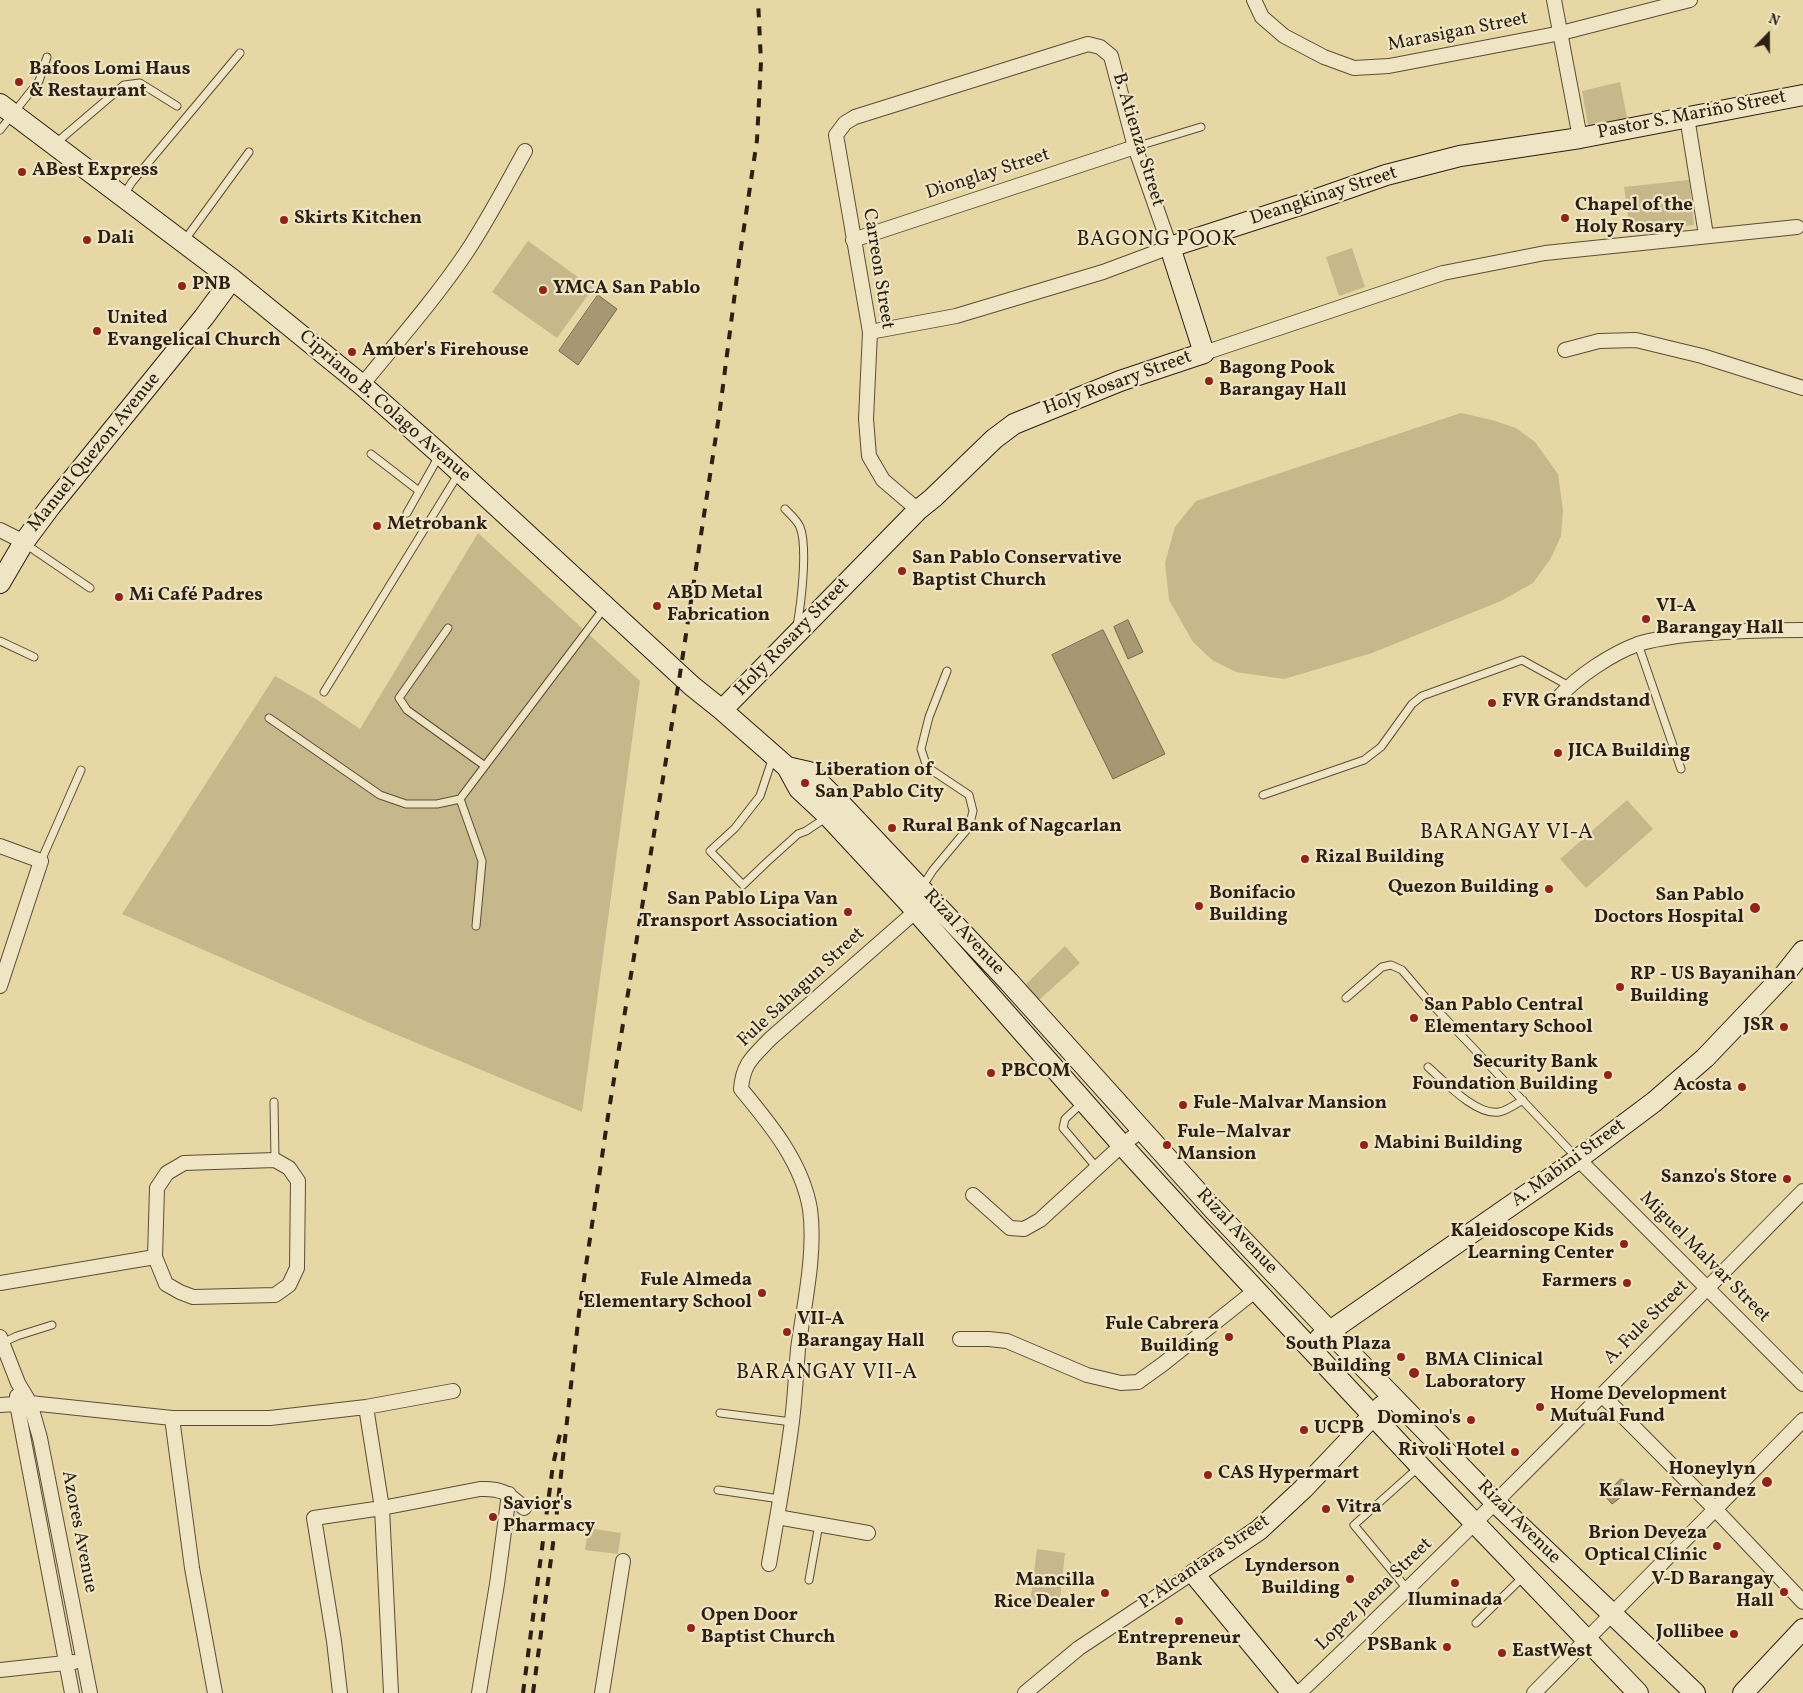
<!DOCTYPE html>
<html>
<head>
<meta charset="utf-8">
<style>
  body { margin:0 }
  #map { position:relative; width:1803px; height:1693px; overflow:hidden; background:#e7d7a4; font-family:Vollkorn,serif }
  canvas { display:block }
  .north { position:absolute; left:1743px; top:10px; width:50px; height:50px; -webkit-text-stroke:4px #efe5c4; paint-order:stroke; rotate:22deg; font-size:14px; font-weight:700; line-height:20px; text-align:center; color:#2c1f14 }
  .north::after { content:''; display:block; margin:auto; width:18px; height:22px; background:#2c1f14; clip-path:polygon(50% 0,100% 100%,50% 72%,0 100%) }
</style>
</head>
<body>
<div id="map">
<canvas width="1803" height="1693"></canvas>
<div class="north">N</div>
</div>
<script>
const ctx = document.querySelector('canvas').getContext('2d');
ctx.lineJoin = 'round';
function fillPath(path, color) {
  ctx.fillStyle = color;
  ctx.fill(path, 'evenodd');
}
function trace(path, color, width, dash) {
  ctx.strokeStyle = color;
  ctx.lineWidth = width;
  ctx.lineCap = dash ? 'butt' : 'round';
  ctx.setLineDash(dash || []);
  ctx.stroke(path);
}
function write(font, color, halo, rows, align = 'center') {
  ctx.font = font + ' Vollkorn,serif';
  ctx.lineWidth = 4.5;
  ctx.setLineDash([]);
  ctx.textBaseline = 'middle';
  ctx.strokeStyle = halo;
  ctx.fillStyle = color;
  for (const [text, x, y, turn = 0] of rows) {
    ctx.save();
    ctx.translate(x, y);
    ctx.rotate((+turn || 0) * Math.PI / 180);
    ctx.textAlign = isNaN(turn) ? turn : align;
    if (halo) ctx.strokeText(text, 0, 0);
    ctx.fillText(text, 0, 0);
    ctx.restore();
  }
}
fillPath(new Path2D(`
  M1620 82 1628 122 1589 130 1582 91Z
  M1689 180 1694 225 1630 233 1624 187Z
  M528 241 593 288 557 338 492 292Z
  M1352 248 1365 287 1339 296 1326 257Z
  M1461 413 1492 420 1516 428 1535 442 1558 474 1563 510 1561 536 1551 558 1533 583 1501 601 1372 653 1284 679 1236 672 1212 660 1193 642 1169 600 1165 563 1175 527 1196 501Z
  M478 533 640 681 582 1112 388 1031 122 914 275 676 316 699 360 729Z
  M1627 800 1653 829 1586 888 1560 859Z
  M1065 946 1080 963 1038 1001 1024 986Z
  M588 1528 621 1533 618 1554 585 1550Z
  M1037 1549 1065 1553 1059 1607 1030 1604Z`), '#c7b88c');
const water = new Path2D(`
  M598 295 617 309 578 365 559 351Z
  M1128 620 1143 652 1128 659 1114 627Z
  M1103 630 1165 754 1113 779 1052 655Z
  M1621 1479C1627 1481 1630 1485 1629 1491L1612 1504 1605 1496Z`);
fillPath(water, '#a79873');
trace(water, '#76684d', 1);
const lane = new Path2D(`
  M0 130 39 81 47 57
  M56 143 124 85 140 83 177 106
  M1135 147 1201 127
  M123 196 132 182 240 53
  M184 241 249 152
  M371 454 419 491
  M785 509C790 514 797 520 800 527 808 547 801 604 797 626
  M407 513 439 456
  M24 543 90 588
  M448 628 399 698 407 710 485 766
  M0 641 34 657
  M1638 644 1681 769
  M324 692 459 473
  M269 718 380 795 406 804H437L460 799 605 607
  M773 757 760 796 735 828 710 851 743 885 767 862 798 834 806 831 827 817
  M1263 795 1364 760 1381 747 1412 704 1422 696 1522 660 1569 686
  M460 799 482 861 476 926
  M41 861 81 770
  M922 887 933 870 969 827 973 811 969 795 927 767 921 749 929 717 947 671
  M1346 998 1382 967 1391 965 1402 970 1425 997 1576 1157
  M1428 1067C1444 1081 1476 1116 1499 1112 1506 1111 1516 1104 1523 1100
  M274 1102 275 1160
  M1083 1102 1065 1119 1063 1128 1097 1168
  M2 1343 17 1336 52 1325
  M720 1413 792 1422
  M718 1490 780 1499
  M809 1580 819 1524
  M1408 1590 1354 1525 1420 1466
  M1476 1623 1524 1576`);
const street = new Path2D(`
  M1254 0 1262 17 1284 36 1324 57 1354 68 1389 66 1561 33 1690 0
  M1554 0 1580 138
  M1687 117 1706 235
  M853 240 1135 147
  M870 332 956 316 1103 272 1170 247 1135 147 1111 56 1100 47 1088 44 855 117 845 123 836 135 870 332 866 419 869 456 883 480 918 510
  M1565 350 1599 341 1636 340 1702 356 1803 388
  M1204 353 1443 273 1489 264 1545 253 1797 227
  M362 385C397 342 435 299 466 253 488 220 506 185 525 151
  M0 530 24 542
  M1559 697C1578 676 1611 654 1638 644 1657 638 1676 636 1695 634 1731 631 1767 630 1803 630
  M0 846 41 861 0 986
  M1578 1159 1803 1384
  M275 1160 289 1168 298 1181 297 1268 289 1285 275 1295 193 1297 180 1292 166 1284 155 1257 157 1188 167 1173 184 1163Z
  M973 1195 1010 1228 1024 1229 1040 1220 1122 1145 1142 1130
  M0 1283 155 1257
  M0 1337 18 1383 30 1403 40 1438 90 1693
  M960 1339H989L1007 1341 1087 1375 1121 1383 1138 1382 1163 1364 1256 1290
  M1602 1395 1715 1509 1803 1602
  M17 1396V1404L72 1693
  M0 1405 30 1403 172 1418H270L366 1407 453 1391
  M366 1407 382 1508 391 1693
  M172 1418 192 1568 215 1693
  M777 1517 868 1533
  M769 1564C777 1517 786 1469 792 1421 795 1397 796 1373 798 1349 804 1305 816 1253 810 1209 802 1162 770 1124 741 1089 743 1063 753 1057 770 1039L916 911 917 904
  M0 1670 74 1662
  M340 1693 334 1641 314 1518 382 1508 480 1489C502 1488 508 1493 524 1508
  M479 1693 497 1584 509 1494
  M602 1693 623 1561
  M1025 1693 1079 1648 1186 1577 1194 1574
  M1299 1693C1472 1530 1636 1360 1803 1191
  M1534 1693 1803 1420`);
const secondary = new Path2D(`
  M0 104 232 279 362 385 440 454 692 686 722 710 787 767 799 789 828 816 907 901 1122 1145 1195 1225 1420 1466 1638 1693
  M0 583 24 542 50 507 204 317 232 279
  M722 710 918 510 933 498 994 439 1014 424 1120 381 1204 353 1170 247 1300 205 1386 175 1460 156 1580 138 1803 95
  M787 767 809 772 842 805 1009 982 1213 1209 1354 1357 1496 1503 1695 1693
  M1320 1338 1578 1159 1654 1102 1705 1058 1784 975 1803 951
  M1292 1693 1194 1574 1259 1530 1303 1489 1382 1406
  M1743 1693 1803 1629`);
trace(lane, '#5b4d38', 9);
trace(street, '#5b4d38', 16);
trace(secondary, '#2c1f14', 22);
trace(lane, '#efe5c4', 7);
trace(street, '#efe5c4', 14);
trace(secondary, '#efe5c4', 20);
trace(new Path2D(`
  M523 1693 553 1465 560 1434
  M533 1693 555 1529 579 1313 608 1116 680 674 720 409 739 261 757 140 761 62 758 0`), '#2c1f14', 4, [9, 9]);
for (const [x, y, r, color] of [
  [19,82,5,"#8f2418"],
  [22,172,5,"#8f2418"],
  [1565,218,5,"#8f2418"],
  [284,220,5,"#8f2418"],
  [87,240,5,"#8f2418"],
  [182,286,5,"#8f2418"],
  [543,290,5,"#8f2418"],
  [97,331,5,"#8f2418"],
  [352,352,5,"#8f2418"],
  [1209,381,5,"#8f2418"],
  [377,526,5,"#8f2418"],
  [902,571,5,"#8f2418"],
  [119,597,5,"#8f2418"],
  [657,606,5,"#8f2418"],
  [1646,619,5,"#8f2418"],
  [1492,703,5,"#8f2418"],
  [1558,753,5,"#8f2418"],
  [805,783,5,"#8f2418"],
  [892,828,5,"#8f2418"],
  [1305,859,5,"#8f2418"],
  [1549,889,5,"#8f2418"],
  [1199,906,5,"#8f2418"],
  [1755,908,6,"#8f2418"],
  [848,912,5,"#8f2418"],
  [1620,987,5,"#8f2418"],
  [1414,1018,5,"#8f2418"],
  [1784,1027,5,"#8f2418"],
  [991,1073,5,"#8f2418"],
  [1608,1075,5,"#8f2418"],
  [1742,1087,5,"#8f2418"],
  [1183,1105,5,"#8f2418"],
  [1167,1145,5,"#8f2418"],
  [1364,1145,5,"#8f2418"],
  [1787,1179,5,"#8f2418"],
  [1624,1244,5,"#8f2418"],
  [1627,1283,5,"#8f2418"],
  [762,1293,5,"#8f2418"],
  [787,1332,5,"#8f2418"],
  [1229,1337,5,"#8f2418"],
  [1401,1357,5,"#8f2418"],
  [1414,1373,6,"#8f2418"],
  [1540,1407,5,"#8f2418"],
  [1471,1420,5,"#8f2418"],
  [1304,1430,5,"#8f2418"],
  [1515,1452,5,"#8f2418"],
  [1208,1475,5,"#8f2418"],
  [1767,1482,6,"#8f2418"],
  [1326,1509,5,"#8f2418"],
  [493,1517,5,"#8f2418"],
  [1717,1546,5,"#8f2418"],
  [1350,1579,5,"#8f2418"],
  [1455,1583,5,"#8f2418"],
  [1784,1592,5,"#8f2418"],
  [1105,1593,5,"#8f2418"],
  [1179,1621,5,"#8f2418"],
  [691,1628,5,"#8f2418"],
  [1734,1634,5,"#8f2418"],
  [1447,1647,5,"#8f2418"],
  [1502,1653,5,"#8f2418"]
]) {
  const dot = new Path2D();
  dot.arc(x, y, r, 0, 2 * Math.PI);
  ctx.fillStyle = color;
  ctx.fill(dot);
  trace(dot, '#efe5c4', 2);
}
write('19px', '#2c1f14', '#efe5c4', [
  ["Marasigan Street",1458,33,-11],
  ["Pastor S. Mariño Street",1692,116,-11],
  ["B. Atienza Street",1137,140,73],
  ["Dionglay Street",988,175,-18],
  ["Deangkinay Street",1324,197,-18],
  ["Carreon Street",877,269,81],
  ["Holy Rosary Street",1118,384,-20],
  ["Cipriano B. Colago Avenue",384,407,41],
  ["Manuel Quezon Avenue",95,453,-51],
  ["Holy Rosary Street",793,638,-46],
  ["Rizal Avenue",963,933,47],
  ["Fule Sahagun Street",802,988,-43],
  ["A. Mabini Street",1569,1164,-36],
  ["Rizal Avenue",1236,1232,47],
  ["Miguel Malvar Street",1704,1258,45],
  ["A. Fule Street",1647,1323,-45],
  ["Rizal Avenue",1518,1523,45],
  ["Azores Avenue",78,1532,79],
  ["P. Alcantara Street",1205,1563,-34],
  ["Lopez Jaena Street",1375,1595,-44]
]);
write('bold 19px', '#2c1f14', '#efe5c4', [
  ["Bafoos Lomi Haus",29,71],
  ["& Restaurant",29,93],
  ["ABest Express",32,172],
  ["Chapel of the",1575,207],
  ["Holy Rosary",1575,229],
  ["Skirts Kitchen",294,220],
  ["Dali",97,240],
  ["PNB",192,286],
  ["YMCA San Pablo",553,290],
  ["United",107,320],
  ["Evangelical Church",107,342],
  ["Amber's Firehouse",362,352],
  ["Bagong Pook",1219,370],
  ["Barangay Hall",1219,392],
  ["Metrobank",387,526],
  ["San Pablo Conservative",912,560],
  ["Baptist Church",912,582],
  ["ABD Metal",667,595],
  ["Fabrication",667,617],
  ["Mi Café Padres",129,597],
  ["VI-A",1656,608],
  ["Barangay Hall",1656,630],
  ["FVR Grandstand",1502,703],
  ["JICA Building",1568,753],
  ["Liberation of",815,772],
  ["San Pablo City",815,794],
  ["Rural Bank of Nagcarlan",902,828],
  ["Rizal Building",1315,859],
  ["Quezon Building",1539,889,"right"],
  ["Bonifacio",1209,895],
  ["Building",1209,917],
  ["San Pablo",1744,897,"right"],
  ["Doctors Hospital",1744,919,"right"],
  ["San Pablo Lipa Van",838,901,"right"],
  ["Transport Association",838,923,"right"],
  ["RP - US Bayanihan",1630,976],
  ["Building",1630,998],
  ["San Pablo Central",1424,1007],
  ["Elementary School",1424,1029],
  ["JSR",1774,1027,"right"],
  ["Security Bank",1598,1064,"right"],
  ["Foundation Building",1598,1086,"right"],
  ["PBCOM",1001,1073],
  ["Acosta",1732,1087,"right"],
  ["Fule-Malvar Mansion",1193,1105],
  ["Fule–Malvar",1177,1134],
  ["Mansion",1177,1156],
  ["Mabini Building",1374,1145],
  ["Sanzo's Store",1777,1179,"right"],
  ["Kaleidoscope Kids",1614,1233,"right"],
  ["Learning Center",1614,1255,"right"],
  ["Fule Almeda",752,1282,"right"],
  ["Elementary School",752,1304,"right"],
  ["Farmers",1617,1283,"right"],
  ["VII-A",797,1321],
  ["Barangay Hall",797,1343],
  ["Fule Cabrera",1219,1326,"right"],
  ["Building",1219,1348,"right"],
  ["South Plaza",1391,1346,"right"],
  ["Building",1391,1368,"right"],
  ["BMA Clinical",1425,1362],
  ["Laboratory",1425,1384],
  ["Home Development",1550,1396],
  ["Mutual Fund",1550,1418],
  ["Domino's",1461,1420,"right"],
  ["UCPB",1314,1430],
  ["Rivoli Hotel",1505,1452,"right"],
  ["Honeylyn",1756,1471,"right"],
  ["Kalaw-Fernandez",1756,1493,"right"],
  ["CAS Hypermart",1218,1475],
  ["Savior's",503,1506],
  ["Pharmacy",503,1528],
  ["Vitra",1336,1509],
  ["Brion Deveza",1707,1535,"right"],
  ["Optical Clinic",1707,1557,"right"],
  ["Lynderson",1340,1568,"right"],
  ["Building",1340,1590,"right"],
  ["V-D Barangay",1774,1581,"right"],
  ["Hall",1774,1603,"right"],
  ["Mancilla",1095,1582,"right"],
  ["Rice Dealer",1095,1604,"right"],
  ["Iluminada",1455,1602,"center"],
  ["Open Door",701,1617],
  ["Baptist Church",701,1639],
  ["Jollibee",1724,1634,"right"],
  ["Entrepreneur",1179,1640,"center"],
  ["Bank",1179,1662,"center"],
  ["PSBank",1437,1647,"right"],
  ["EastWest",1512,1653]
], 'left');
ctx.letterSpacing = '1px';
write('21px', '#2c1f14', '#efe5c4', [
  ["BAGONG POOK",1157,241],
  ["BARANGAY VI-A",1507,834],
  ["BARANGAY VII-A",827,1374]
]);
ctx.letterSpacing = '0px';
</script>
</body>
</html>
